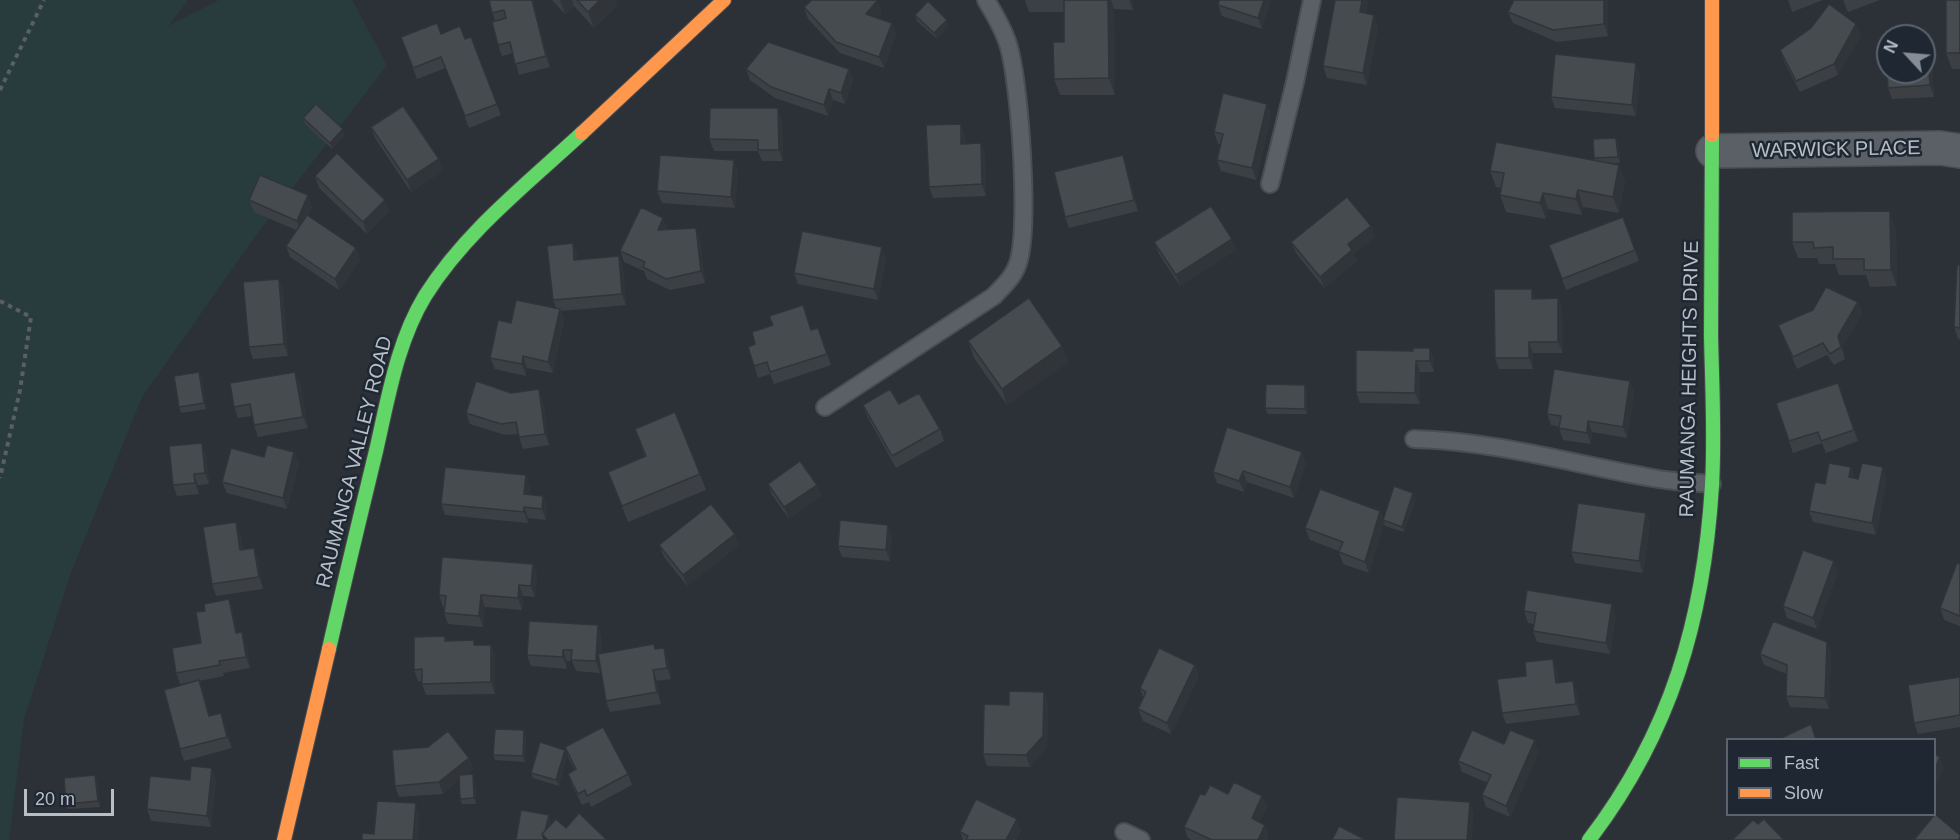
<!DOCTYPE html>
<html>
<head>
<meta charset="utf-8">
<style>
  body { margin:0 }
  #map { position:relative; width:1960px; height:840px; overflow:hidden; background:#2c3137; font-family:Helvetica,sans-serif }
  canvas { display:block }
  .legend { position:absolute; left:1726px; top:738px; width:210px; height:78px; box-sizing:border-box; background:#1f2832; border:2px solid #5b646e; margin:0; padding:8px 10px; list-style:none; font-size:18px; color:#b6bec8 }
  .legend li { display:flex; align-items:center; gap:12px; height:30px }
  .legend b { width:30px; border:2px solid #5b646e }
  .north { position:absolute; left:1876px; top:24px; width:60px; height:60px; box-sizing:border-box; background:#1f2832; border:2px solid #5b646e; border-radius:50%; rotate:296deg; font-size:16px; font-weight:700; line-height:24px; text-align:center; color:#b6bec8 }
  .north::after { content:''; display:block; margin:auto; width:21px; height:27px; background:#868d95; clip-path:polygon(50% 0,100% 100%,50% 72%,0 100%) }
  .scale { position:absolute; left:24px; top:789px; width:90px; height:27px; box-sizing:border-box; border:3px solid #b6bec8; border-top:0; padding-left:8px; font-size:18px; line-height:21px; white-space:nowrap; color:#b6bec8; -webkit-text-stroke:4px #1f2832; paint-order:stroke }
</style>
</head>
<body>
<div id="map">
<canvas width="1960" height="840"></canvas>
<ul class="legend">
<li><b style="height:8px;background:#63d668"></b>Fast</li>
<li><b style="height:8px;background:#ff974d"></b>Slow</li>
</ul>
<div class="north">N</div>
<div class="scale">20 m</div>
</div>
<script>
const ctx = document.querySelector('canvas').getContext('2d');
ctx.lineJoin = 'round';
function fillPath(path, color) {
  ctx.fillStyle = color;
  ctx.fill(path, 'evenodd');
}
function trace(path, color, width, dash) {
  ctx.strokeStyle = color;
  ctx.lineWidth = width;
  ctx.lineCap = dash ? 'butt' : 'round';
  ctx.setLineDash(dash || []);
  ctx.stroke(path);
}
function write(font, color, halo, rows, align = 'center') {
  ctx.font = font + ' Helvetica,sans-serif';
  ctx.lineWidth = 5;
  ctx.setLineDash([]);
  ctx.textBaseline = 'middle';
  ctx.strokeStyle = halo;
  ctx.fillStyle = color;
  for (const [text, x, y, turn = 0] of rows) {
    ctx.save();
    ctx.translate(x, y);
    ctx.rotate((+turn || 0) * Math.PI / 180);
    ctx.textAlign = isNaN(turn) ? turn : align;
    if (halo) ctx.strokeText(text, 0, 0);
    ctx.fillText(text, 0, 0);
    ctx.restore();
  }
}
fillPath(new Path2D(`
  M0 0H188L168 26 219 0H352L387 65 254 238 142 397 70 575 24 719 9 840H0Z`), '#293c3d');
const lane = new Path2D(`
  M1270 184 1295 82 1312 0
  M825 407 994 296C1003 286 1014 277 1018 263 1030 229 1020 76 1007 41 1002 27 994 13 986 0
  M1414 439C1495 441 1573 464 1653 478 1672 482 1692 482 1712 484
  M1124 832 1141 840`);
const street = new Path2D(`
  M1713 151 1940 148 1960 151`);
const fast = new Path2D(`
  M329 649C344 583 360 517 376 451 388 399 397 342 425 296 465 232 528 183 582 133
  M1589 840C1671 733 1704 619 1712 485 1715 435 1712 385 1711 335 1711 268 1712 202 1712 135`);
const slow = new Path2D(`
  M1712 0V135
  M582 133 724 0
  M284 840 329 649`);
trace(lane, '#4a4d52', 20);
trace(street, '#4a4d52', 36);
trace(fast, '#4a4d52', 16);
trace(slow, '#4a4d52', 16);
trace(new Path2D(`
  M0 90 44 0
  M0 301 31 317 20 390 0 478`), '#595f63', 4, [4.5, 4.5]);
trace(lane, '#5b6066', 16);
trace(street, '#5b6066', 33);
trace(fast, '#63d668', 14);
trace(slow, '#ff974d', 14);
fillPath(new Path2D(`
  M489 0H533L550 67 519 75 513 53 502 56 498 45 495 21Z
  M552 0H615L617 6 594 28 574 6 565 14Z
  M1025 0H1133V10L1114 9 1115 95H1060L1054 79 1064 42V12H1029Z
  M1219 0H1271L1262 29 1222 16 1218 5Z
  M1368 0 1366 13 1374 15 1378 26 1367 85 1327 78 1323 66Z
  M1608 0V36L1557 42 1513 23 1508 12Z
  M1788 0H1823L1792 12Z
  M1843 0H1880L1848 12Z
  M1960 0V69H1952L1946 53Z
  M877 1 882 12 877 18 892 23 896 34 884 68 840 53 808 19 804 7Z
  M915 15 949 25 937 39 917 21Z
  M441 34 465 39 471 37 501 115 469 128 446 68 417 79 401 37Z
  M1861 35 1838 75 1800 92 1784 61 1780 50Z
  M1928 56 1932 67 1934 97 1892 99 1888 88Z
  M746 69H849L853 80 845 104 833 100 828 116 775 98 750 80Z
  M1640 74 1636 116 1555 108 1551 97Z
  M1267 104 1271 115 1256 180 1221 171 1217 160 1220 144H1218L1214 132Z
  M303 118 345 135 332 149 305 124Z
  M782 120 783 161H762L758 151H714L709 139Z
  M371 127 439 159 443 171 411 192 375 138Z
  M965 135V143L985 154 986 196 933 198 929 187Z
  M1619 144 1620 163H1609L1619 165 1625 182 1619 213 1583 207 1582 215 1548 209 1546 219 1506 212 1500 195 1501 188 1496 187 1490 171 1595 161 1594 158Z
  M1123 155 1127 167 1138 211 1069 228 1065 217Z
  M734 160 738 171 735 208 662 203 657 191Z
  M315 176 385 200 389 211 367 234 319 188Z
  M249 200 312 206 308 216 356 248 360 260 339 290 290 257 286 246 296 230 254 212Z
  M1623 217 1639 261 1566 290 1549 245Z
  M1371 226 1375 237 1354 254 1357 261 1324 288 1296 253 1291 242Z
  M696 228 700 240 705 283 670 290 647 279 644 271 624 262 620 251 668 229Z
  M1896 228 1897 286 1870 287 1866 275H1839L1835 264H1819L1817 258H1798L1792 242Z
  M1154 242 1236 250 1180 286 1159 254Z
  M573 243 577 255V260L619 256 623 267 626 305 561 311 564 320 553 373 527 368 526 376 495 369 490 358 511 323 556 308 553 300Z
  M886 258 878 300 798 284 794 273Z
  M1960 265V339H1958L1954 327Z
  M279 279 283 291 288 356 253 359 249 347Z
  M1558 298 1562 309 1563 353H1533V369H1499L1495 358 1535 299Z
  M1858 302 1862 314 1842 347 1845 359 1834 365 1827 355 1797 369 1778 325Z
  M818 328 831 365 774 384 770 374 758 378 748 347Z
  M968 341 1062 346 1068 362 1007 405 974 358Z
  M1413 351 1434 359V372H1420V404L1360 403 1356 392Z
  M199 372 202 378 206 409 181 413 179 407Z
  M295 372 300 383 308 428 258 437 254 425 252 416 238 418 234 407Z
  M1630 381 1634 393 1627 438 1592 432 1591 444 1563 440 1559 428 1560 427 1551 425 1547 414Z
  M1838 383 1858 441 1826 453 1822 443 1793 453 1776 403Z
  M1307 391V414H1268L1265 408Z
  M511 393 543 400 549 445 523 449 518 434 505 435 470 424 466 413Z
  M899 404 940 429 944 441 896 468 867 416 863 405Z
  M635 429 700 474 706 490 628 522 608 472 645 457Z
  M294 452 299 464 287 509 227 493 222 482 264 457Z
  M206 454 209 484 198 485 199 494 177 496 173 485Z
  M1306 463 1294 498 1247 482 1244 492 1217 483 1213 472Z
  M1851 467 1855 479H1887L1876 535 1813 522 1809 511 1825 484Z
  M526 475 530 486 529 495 543 496 547 507 546 520 528 518V523L445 515 441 504Z
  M768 484 817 485 821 496 789 519 772 495Z
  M1416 499 1404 532 1385 526 1384 523 1369 573 1343 564 1339 552V551L1310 540 1305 528 1380 511 1383 519Z
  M1646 513 1650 524 1643 573 1575 563 1571 552Z
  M888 525 892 536 890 561 842 557 838 546Z
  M240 533 243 549 258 559 263 589 216 596 212 584Z
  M659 545H739L687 586 664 557Z
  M533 564 537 575 535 597 523 596 522 610 485 607 483 627 448 624 444 613 445 607H443L439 595Z
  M1960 564V626L1944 620 1940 608Z
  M1838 572 1817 629 1787 618 1783 606Z
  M229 599 233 610 237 633 246 644 250 668 223 673 224 676 199 681 210 716 221 713 232 748 184 761 180 749 198 681 180 684 176 673 201 643 205 611Z
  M1524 611 1616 615 1610 654 1537 642 1533 631 1534 624 1528 623Z
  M445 636 447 641 476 645H491L495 656V694L426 695 422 684V681H418L414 670Z
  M602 637 601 653 656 649 668 659 671 679 657 681 661 704 610 712 606 701 600 666V673L576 671 572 661H567V669L531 666 527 655Z
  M1831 653 1829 709 1790 707 1786 696 1787 674 1764 665 1760 654Z
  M1195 665 1199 676 1171 734 1143 721 1138 709 1143 698 1140 688Z
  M1557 670 1559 683 1577 693 1580 715 1506 724 1502 713 1526 676Z
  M1960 677V727L1918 734 1914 723Z
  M1048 704 1047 747 1030 767 987 766 983 754 1009 705Z
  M526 736 525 762 495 760 493 755Z
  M1504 744 1539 752 1510 817 1486 807 1482 795 1488 783 1462 772 1458 761Z
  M565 747 628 774 632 785 591 807 589 802 582 805 572 785 568 774 575 770 569 759Z
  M567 756 559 786 533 778 531 773Z
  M469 758 473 769 467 774H473L475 780 476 804H462L460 799 459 780 443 794 399 797 395 786Z
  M190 780H216L211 827 151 821 147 809Z
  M97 781 100 807 68 809 66 804Z
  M1228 794 1262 796 1267 807 1259 822 1269 836 1267 840H1192L1188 838 1184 827 1205 795Z
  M1021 830 1016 840H963L960 832Z`), '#3c4045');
fillPath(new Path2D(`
  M532 0 535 6 550 67 546 56Z
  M560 0H572L574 6 565 14Z
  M600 0H615L617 6 594 28 588 12Z
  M1108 0H1111L1114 9 1115 95 1109 78Z
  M1129 0H1133V10Z
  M1264 0H1271L1262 29 1258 18Z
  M1362 0H1368L1364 24 1360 12Z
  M1604 0H1608V36L1604 24Z
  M877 1 882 12 870 26 866 14Z
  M1374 15 1378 26 1367 85 1363 73Z
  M947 20 949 25 937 39 934 33Z
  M892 23 896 34 884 68 879 57Z
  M1856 24 1861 35 1838 75 1834 64Z
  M1928 56 1932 67 1934 97 1930 85Z
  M1636 63 1640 74 1636 116 1632 105Z
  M849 69 853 80 845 104 841 93Z
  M829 89 833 100 828 116 824 105Z
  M1267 104 1271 115 1256 180 1252 168Z
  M778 108 782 120 783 161 779 150Z
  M961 124 965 135 966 155 961 144Z
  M343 129 345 135 332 149 330 143Z
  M1616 138 1619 144 1620 163 1618 157Z
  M981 143 985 154 986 196 982 184Z
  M1123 155 1127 167 1138 211 1134 200Z
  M439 159 443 171 411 192 407 180Z
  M734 160 738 171 735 208 731 197Z
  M1619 165 1625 182 1619 213 1613 197Z
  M1578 190 1583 207 1582 215 1576 199Z
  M1543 193 1548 209 1546 219 1540 203Z
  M308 195 312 206 301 232 297 221Z
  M385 200 389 211 367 234 363 222Z
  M1890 211 1896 228 1897 286 1891 270Z
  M663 218 668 229 658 230Z
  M1371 226 1375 237 1354 254 1357 261 1324 288 1320 277 1348 244Z
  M696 228 700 240 705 283 701 271Z
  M1232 239 1236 250 1180 286 1176 275Z
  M573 243 577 255 579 272 574 260Z
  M882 247 886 258 878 300 874 289Z
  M356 248 360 260 339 290 335 279Z
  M619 256 623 267 626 305 622 294Z
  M279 279 283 291 288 356 284 344Z
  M1532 289 1536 300 1532 299Z
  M1558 298 1562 309 1563 353 1558 342Z
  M1858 302 1862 314 1842 347 1845 359 1838 336Z
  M560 309 564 320 553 373 548 362Z
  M1529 342 1533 353V369L1529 358Z
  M1062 346 1068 362 1007 405 1002 389Z
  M1430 348 1434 359V372L1430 361Z
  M523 356 527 368 526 376 522 364Z
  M1416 361 1420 372V404L1415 393Z
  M199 372 202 378 206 409 204 403Z
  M295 372 300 383 308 428 303 417Z
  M1630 381 1634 393 1627 438 1623 427Z
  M1305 385 1307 391V414L1305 409Z
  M539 389 543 400 549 445 545 434Z
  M1588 421 1592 432 1591 444 1587 433Z
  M202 443 206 454 209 484 205 473Z
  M294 452 299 464 287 509 283 498Z
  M1302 452 1306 463 1294 498 1290 487Z
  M1851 467 1855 479 1849 477Z
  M1883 467 1887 479 1876 535 1872 523Z
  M1243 471 1247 482 1244 492 1239 481Z
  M194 474 198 485 199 494 195 483Z
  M526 475 530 486 528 505 524 494Z
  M817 485 821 496 789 519 784 507Z
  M1413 493 1416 499 1404 532 1402 527Z
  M543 496 547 507 546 520 542 509Z
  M524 507 528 518V523L524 512Z
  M1380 511 1384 523 1369 573 1365 562Z
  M1646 513 1650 524 1643 573 1639 561Z
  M236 522 240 533 245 561 240 550Z
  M888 525 892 536 890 561 886 550Z
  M735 534 739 545 687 586 683 575Z
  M254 548 258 559 263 589 259 577Z
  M1834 561 1838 572 1817 629 1813 618Z
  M533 564 537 575 535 597 531 586Z
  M519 585 523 596 522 610 518 598Z
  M481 595 485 607 483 627 479 616Z
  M229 599 233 610 240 645 236 633Z
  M1612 604 1616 615 1610 654 1606 643Z
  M598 625 602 637 600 673 596 661Z
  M242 632 246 644 250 668 246 657Z
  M1827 642 1831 653 1829 709 1825 698Z
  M491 645 495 656V694L491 682Z
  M664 648 668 659 671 679 667 668Z
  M563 650 567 661V669L563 657Z
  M1553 659 1557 670 1560 694 1556 683Z
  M1195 665 1199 676 1171 734 1167 723Z
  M653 670 657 681 661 704 657 692Z
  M199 680 204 692 213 728 209 716Z
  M1573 681 1577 693 1580 715 1576 704Z
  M1044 692 1048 704 1047 747 1030 767 1026 755Z
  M221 713 225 725 232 748 227 737Z
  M524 730 526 736 525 762 523 756Z
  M1535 740 1539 752 1510 817 1506 806Z
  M565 750 567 756 559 786 556 780Z
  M1940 757 1944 768 1935 789V769Z
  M469 758 473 769 443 794 439 782Z
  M212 768 216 780 211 827 207 816Z
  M473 774 475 780 476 804 474 798Z
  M95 775 97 781 100 807 98 801Z
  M1262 796 1267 807 1256 830 1252 818Z
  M1470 802 1474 813 1472 840H1467Z
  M416 803 420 815 418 840H413Z
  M549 815 551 821 547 839 544 836Z
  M1017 819 1021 830 1016 840H1006Z
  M1265 825 1269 836 1267 840H1258Z`), '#313438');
const building = new Path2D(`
  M489 0H532L546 56 515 64 510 42 498 45 492 22 506 18 504 10 492 13Z
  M577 0H600L588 12Z
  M812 0H877V1L866 14 892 23 879 57 836 42 804 7Z
  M1064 0H1108L1109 78 1054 79 1053 42H1064Z
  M1219 0H1264L1258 18 1218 5Z
  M1335 0H1362L1360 12 1374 15 1363 73 1323 66Z
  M1514 0H1604V24L1553 30 1508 12Z
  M1946 0H1960V53H1946Z
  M928 1 947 20 934 33 915 15Z
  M1829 4 1856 24 1834 64 1796 81 1780 50 1811 28Z
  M437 23 441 34 460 26 465 39 471 37 497 104 465 116 441 57 413 68 401 37Z
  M768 42 849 69 841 93 829 89 824 105 771 87 746 69Z
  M1555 54 1636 63 1632 105 1551 97Z
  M1924 56H1928L1930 85 1888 88 1886 58H1888V72H1924Z
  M1223 93 1267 104 1252 168 1217 160 1223 134 1214 132Z
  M316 104 343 129 330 143 303 118Z
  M403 106 439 159 407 180 371 127Z
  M710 108H778L779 150H758V140L709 139Z
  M961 124V144L981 143 982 184 929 187 926 125Z
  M1616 138 1618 157 1594 158 1593 139Z
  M1496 142 1619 165 1613 197 1578 190 1576 199 1543 193 1540 203 1500 195 1504 173 1490 171Z
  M337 153 385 200 363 222 315 176Z
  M660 155 734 160 731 197 657 191Z
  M1123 155 1134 200 1065 217 1054 172Z
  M260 175 308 195 297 221 249 200Z
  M1347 197 1371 226 1348 244 1352 250 1320 277 1291 242Z
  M1211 206 1232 239 1176 275 1154 242Z
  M641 207 663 218 658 230 696 228 701 271 666 279 643 267 645 262 620 251Z
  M1890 211 1891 270H1864V259H1833V247L1814 248 1813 242H1792V212Z
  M307 215 356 248 335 279 286 246Z
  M1623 217 1635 250 1562 279 1549 245Z
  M802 231 882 247 874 289 794 273Z
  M573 243 574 260 619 256 622 294 553 300 547 246Z
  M1957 265H1960V328L1954 327Z
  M279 279 284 344 249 347 243 282Z
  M1826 287 1858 302 1838 336 1841 347 1830 354 1823 343 1793 357 1778 325 1813 310Z
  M1494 289H1532V299L1558 298V342H1529V358H1495Z
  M1029 298 1062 346 1002 389 968 341Z
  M516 300 560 309 548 362 523 356 522 364 490 358 498 320 511 323Z
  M803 305 811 330 818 328 827 354 770 372 767 362 754 366 748 347 755 344 752 332 773 325 769 316Z
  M1413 348H1430V361H1416L1415 393 1356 392V350L1413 351Z
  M1554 369 1630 381 1623 427 1588 421 1587 433 1559 428 1561 416 1547 414Z
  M199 372 204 403 179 407 174 376Z
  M295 372 303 417 254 425 250 404 234 407 230 383Z
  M476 381 511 393 539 389 545 434 519 437 516 422 501 424 466 413Z
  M1838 383 1854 430 1821 441 1818 432 1789 441 1776 403Z
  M1266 384 1305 385V409L1265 408Z
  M890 389 899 404 919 393 940 429 892 456 863 405Z
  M675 412 700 474 622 506 608 472 646 456 635 429Z
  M1227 427 1302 452 1290 487 1243 471 1239 481 1213 472Z
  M202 443 205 473 194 474 195 483 173 485 169 446Z
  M267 445 294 452 283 498 222 482 231 448 264 457Z
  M800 461 817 485 784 507 768 484Z
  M1829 463 1851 467 1849 477 1858 479 1862 463 1883 467 1872 523 1809 511 1815 482 1825 484Z
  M445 467 526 475 524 494 543 496 542 509 524 507V512L441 504Z
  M1394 486 1413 493 1402 527 1383 520Z
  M1320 489 1380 511 1365 562 1339 552 1343 542 1305 528Z
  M1578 503 1646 513 1639 561 1571 552Z
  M711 504 735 534 683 575 659 545Z
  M840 520 888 525 886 550 838 546Z
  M236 522 240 550 254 548 259 577 212 584 203 527Z
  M1803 550 1834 561 1813 618 1783 606Z
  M442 557 533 564 531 586 519 585 518 598 481 595 479 616 444 613 446 596 439 595Z
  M1957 563 1960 564V616L1940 608Z
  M1527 590 1612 604 1606 643 1533 631 1536 613 1524 611Z
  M229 599 236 633 242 632 246 657 219 661 220 665 176 673 172 648 201 643 196 612 205 611 204 604Z
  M529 621 598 625 596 661 571 660 572 650H563V657L527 655Z
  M1773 621 1827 642 1825 698 1786 696 1787 665 1760 654Z
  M445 636V641L474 640V645H491V682L422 684V669L414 670V637Z
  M654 644 655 649 664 648 667 668 653 670 657 692 606 701 598 654Z
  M1159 648 1195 665 1167 723 1138 709 1146 692 1140 688Z
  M1553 659 1556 683 1573 681 1576 704 1502 713 1497 679 1526 676 1525 662Z
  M1960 677V715L1914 723 1908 685Z
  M199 680 209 716 221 713 227 737 180 749 164 690Z
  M1009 691 1044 692 1043 736 1026 755 983 754 984 704 1009 705Z
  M1811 724 1816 740H1777Z
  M603 727 628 774 587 796 585 790 578 794 568 774 576 769 565 747Z
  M495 729 524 730 523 756 493 755Z
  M1472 730 1504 744 1510 730 1535 740 1506 806 1482 795 1491 775 1458 761Z
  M448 731 469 758 439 782 395 786 392 750 428 747Z
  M540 742 565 750 556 780 531 773Z
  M1935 754 1940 757 1935 769Z
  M191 766 212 768 207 816 147 809 150 776 190 780Z
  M473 774 474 798 460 799 459 775Z
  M95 775 98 801 66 804 64 778Z
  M1234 782 1262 796 1252 818 1265 825 1258 840H1212L1184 827 1200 794 1205 795 1210 785 1228 794Z
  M1397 797 1470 802 1467 840H1394Z
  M976 799 1017 819 1006 840H966L968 836 960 832Z
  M377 801 416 803 413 840H362V833L374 834Z
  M521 810 549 815 545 831 542 834 544 840H516Z
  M579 813 607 840H548L542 834 556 819 566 828Z
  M1935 814 1960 835V838L1958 840H1914Z
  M1764 819 1784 840H1732L1753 820 1758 824Z
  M1339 826 1366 840H1332Z`);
fillPath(building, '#464b50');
trace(building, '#313438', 1.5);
write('20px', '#b6bec8', '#1f2832', [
  ["WARWICK PLACE",1836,150,-1],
  ["RAUMANGA HEIGHTS DRIVE",1690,379,-89],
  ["RAUMANGA VALLEY ROAD",355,462,-76]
]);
</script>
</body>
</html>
